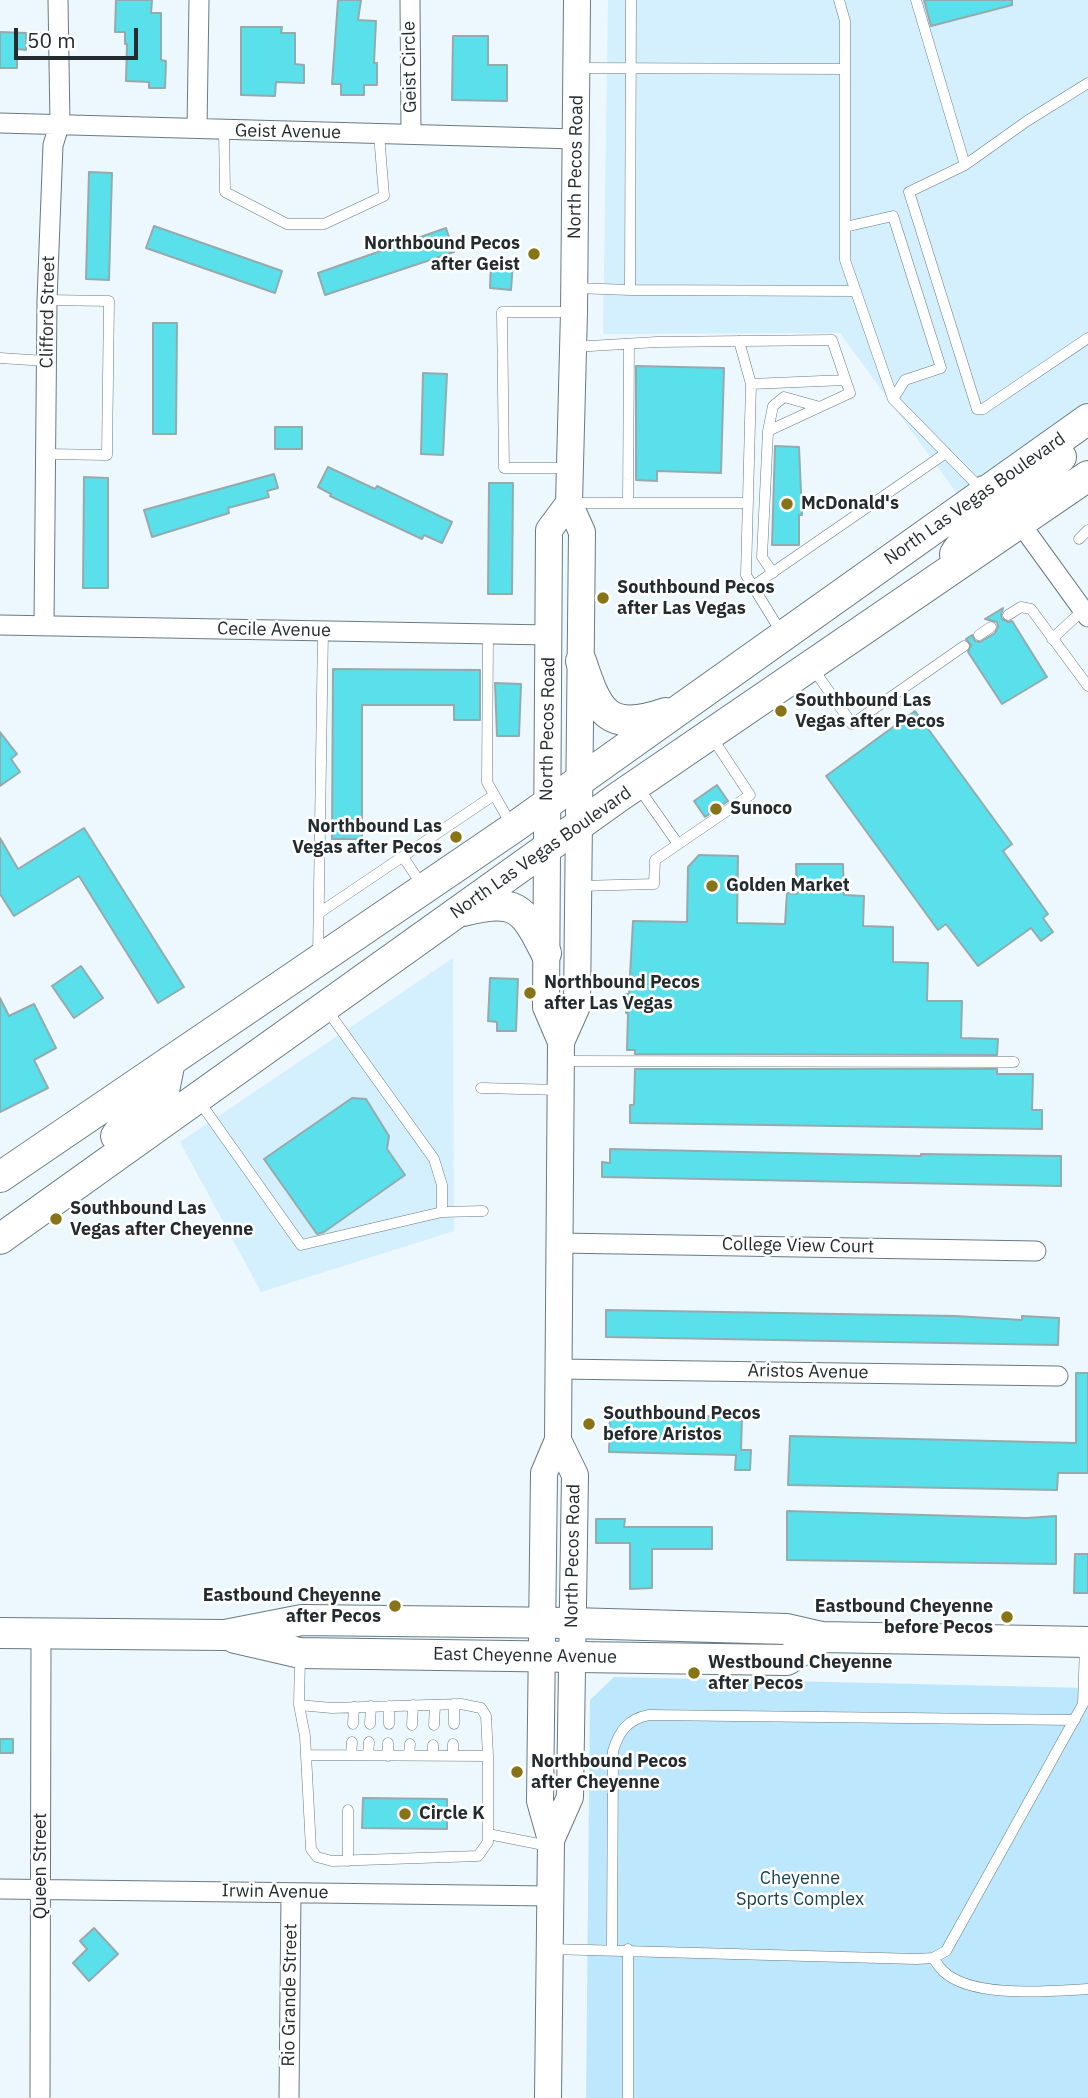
<!DOCTYPE html>
<html>
<head>
<meta charset="utf-8">
<style>
  body { margin:0 }
  #map { position:relative; width:1088px; height:2098px; overflow:hidden; background:#edf8fe; font-family:"IBM Plex Sans",sans-serif }
  canvas { display:block }
  .scale { position:absolute; left:14px; top:28px; width:124px; height:32px; box-sizing:border-box; border:4px solid #242b2e; border-top:0; padding-left:9px; font-size:21px; line-height:24px; white-space:nowrap; color:#242b2e; -webkit-text-stroke:5px #fff; paint-order:stroke }
</style>
</head>
<body>
<div id="map">
<canvas width="1088" height="2098"></canvas>
<div class="scale">50 m</div>
</div>
<script>
const ctx = document.querySelector('canvas').getContext('2d');
ctx.lineJoin = 'round';
function fillPath(path, color) {
  ctx.fillStyle = color;
  ctx.fill(path, 'evenodd');
}
function trace(path, color, width, dash) {
  ctx.strokeStyle = color;
  ctx.lineWidth = width;
  ctx.lineCap = dash ? 'butt' : 'round';
  ctx.setLineDash(dash || []);
  ctx.stroke(path);
}
function write(font, color, halo, rows, align = 'center') {
  ctx.font = font + ' "IBM Plex Sans",sans-serif';
  ctx.lineWidth = 5;
  ctx.setLineDash([]);
  ctx.textBaseline = 'middle';
  ctx.strokeStyle = halo;
  ctx.fillStyle = color;
  for (const [text, x, y, turn = 0] of rows) {
    ctx.save();
    ctx.translate(x, y);
    ctx.rotate((+turn || 0) * Math.PI / 180);
    ctx.textAlign = isNaN(turn) ? turn : align;
    if (halo) ctx.strokeText(text, 0, 0);
    ctx.fillText(text, 0, 0);
    ctx.restore();
  }
}
fillPath(new Path2D(`
  M608 0H1088V402L958 495 840 333 603 334Z
  M453 958 454 1231 261 1292 180 1142Z`), '#d4effd');
fillPath(new Path2D(`
  M614 1677 1088 1688V2098H586L590 1700Z`), '#bce7fc');
const building = new Path2D(`
  M116 0H152L151 13H161V60L166 61 165 88H149V82L126 81 127 44H125V32H115Z
  M338 0H361L358 20 376 21 374 63H377V85H364V95H341V84H332Z
  M924 0H1012V5L931 26Z
  M241 27H282L281 33H295V64L304 65V83L276 82 275 96 241 95Z
  M0 32 26 33V50L17 49V68H0Z
  M453 36H488V65H507V101L452 100Z
  M89 172 112 173 109 280 86 279Z
  M154 226 282 271 275 293 146 248Z
  M446 228 454 252 325 295 318 273Z
  M491 262 513 263 511 290 490 288Z
  M153 323H177L176 434H153Z
  M636 366 724 368 721 473 657 471V481L636 480Z
  M423 373 447 374 443 455 421 454Z
  M275 427H302V449H275Z
  M775 446 799 447 802 515H799V545H772Z
  M328 467 375 489 377 486 452 522 442 543 424 535 422 539 330 496 331 494 318 487Z
  M274 474 278 488 267 491 269 497 228 508 229 513 152 537 144 510Z
  M84 477 108 478V588H83Z
  M489 483H513L512 594H488Z
  M1003 608 1001 615 1002 619 1008 622 1012 621 1047 677 1002 704 968 652 971 645 966 639 972 635 975 641 980 642 995 633 998 627 997 622 985 619Z
  M333 669 480 670V720H454V705H362V839H332Z
  M495 683 521 684 519 736H497Z
  M915 711 1012 844 1003 851 1048 914 1043 918 1053 932 1041 941 1031 928 978 966 946 924 938 930 826 776Z
  M0 732 17 754 11 759 20 772 0 786Z
  M717 785 728 801 705 817 694 801Z
  M84 828 184 987 158 1003 79 876 14 916 0 894V838L18 869Z
  M699 855 738 856 737 923 785 924 787 893 797 894 796 864H843L844 895 864 896 863 926 893 927V962L928 963 927 1001H962L961 1038 998 1039 997 1055 635 1054V1050H627L628 1013H626V994H629L633 921 687 922 688 867Z
  M81 966 103 998 74 1018 52 986Z
  M490 978 518 979 516 1031H497V1022L488 1021Z
  M0 998 9 1016 34 1004 56 1048 34 1060 48 1088 0 1112Z
  M635 1069H997V1074H1033L1032 1110H1042V1129L630 1123V1105H634Z
  M352 1098 366 1099 389 1136 387 1149 405 1175 324 1232 317 1234 264 1159Z
  M610 1149 921 1156V1154L1061 1156V1186L602 1177V1162L610 1163Z
  M606 1310 955 1316 1022 1320V1316L1059 1318 1058 1345 606 1337Z
  M1076 1373H1088V1473H1058L1057 1490 788 1485 790 1436 1076 1443Z
  M610 1414 742 1417 741 1450H751L750 1470H735L736 1455 609 1452Z
  M787 1511 1027 1518 1056 1516V1564L787 1560Z
  M596 1519H625L624 1527H712V1549H652V1588L630 1589V1543H596Z
  M1075 1554H1088V1593H1074Z
  M0 1739H13V1753H0Z
  M363 1798 447 1799V1829L362 1828Z
  M94 1928 118 1954 89 1981 73 1963 87 1949 80 1941Z`);
fillPath(building, '#5ae0eb');
trace(building, '#95aaac', 2);
const lane = new Path2D(`
  M631 0 630 290 856 291
  M839 0 845 21V260L893 399 981 489
  M916 0 965 165
  M577 68 845 69
  M1088 83 1027 121 965 165 909 192 977 409H983L1088 338
  M224 130 225 192 287 224H324L384 196 379 134
  M845 227 893 216 941 368 905 380 893 399
  M575 288 630 290
  M739 341 751 384 845 380
  M573 347 657 342 832 340 850 393 768 431 762 557 773 573
  M0 358 46 361
  M751 384 746 575 781 632
  M768 431 773 406 784 397 820 407
  M46 454 107 455 109 301 47 300
  M569 468H504L502 312H573
  M573 503H748
  M628 503 629 344
  M1079 539 1088 530
  M753 586 946 453
  M1008 615 1021 607 1031 609 1088 686
  M488 634 487 782 512 826
  M979 635 991 627
  M1052 639 1083 610
  M814 670 852 724 964 646
  M638 787 678 844
  M403 857 422 885
  M579 886 654 884 655 860 750 795 711 736
  M319 913 494 795
  M318 955 323 631
  M327 1010 434 1159 442 1185V1212
  M561 1061 1014 1062
  M481 1088 561 1090
  M199 1101 301 1245 442 1212 483 1211
  M299 1705 332 1708 461 1704 481 1708 486 1716 488 1756V1842L478 1856 332 1861 317 1857 311 1849 305 1736 299 1705 300 1657
  M353 1724 354 1707
  M370 1724 371 1706
  M389 1724V1706
  M454 1724V1704
  M412 1725 413 1705
  M434 1725 435 1705
  M306 1755 488 1756
  M351 1755 352 1742
  M368 1755 369 1742
  M409 1755 410 1744
  M433 1755V1745
  M388 1756V1743
  M453 1756V1744
  M488 1834 549 1846
  M348 1861V1810
  M550 1949 917 1959 933 1958 946 1951 1083 1704 1085 1646
  M612 1949 613 1751C619 1731 628 1719 649 1715L1075 1720
  M628 1949V2098
  M933 1958C936 1962 939 1967 943 1971 972 1999 1051 1991 1088 1989`);
const street = new Path2D(`
  M410 0 411 134
  M0 123 576 139
  M197 128 199 0
  M1020 523 1088 617
  M0 625 549 635
  M44 625 47 300 53 145 60 123 58 0
  M559 1243 1036 1251
  M558 1369 1058 1376
  M0 1889 550 1896
  M40 2098 41 1634
  M289 2098 291 1893`);
const secondary = new Path2D(`
  M561 1042 546 1007 549 530 569 503
  M551 1840 570 1797 575 1475 558 1440
  M548 2098 551 1840 540 1801 544 1473 558 1440 561 1042 577 1006 582 532 569 503 574 312 577 0`);
const primary = new Path2D(`
  M1020 523C1004 496 1045 475 1061 457
  M955 554C966 533 1003 518 984 491
  M581 661C598 713 608 733 666 713
  M463 911C515 898 523 906 546 953
  M116 1136 125 1124 163 1096 170 1061
  M0 1177 513 828 1088 419
  M0 1239 617 798 1088 476
  M0 1633 225 1635 302 1620 572 1623 787 1629 822 1637 1088 1642
  M235 1638 300 1653 787 1660 822 1637`);
trace(lane, '#697a83', 11);
trace(street, '#697a83', 21);
trace(secondary, '#697a83', 28);
trace(primary, '#697a83', 32);
trace(lane, '#fff', 10);
trace(street, '#fff', 19);
trace(secondary, '#fff', 26);
trace(primary, '#fff', 30);
for (const [x, y, r, color] of [
  [534,254,7,"#867417"],
  [787,504,7,"#867417"],
  [603,598,7,"#867417"],
  [781,711,7,"#867417"],
  [716,809,7,"#867417"],
  [456,837,7,"#867417"],
  [712,886,7,"#867417"],
  [530,993,7,"#867417"],
  [56,1219,7,"#867417"],
  [589,1424,7,"#867417"],
  [395,1606,7,"#867417"],
  [1007,1617,7,"#867417"],
  [694,1673,7,"#867417"],
  [517,1772,7,"#867417"],
  [405,1814,7,"#867417"]
]) {
  const dot = new Path2D();
  dot.arc(x, y, r, 0, 2 * Math.PI);
  ctx.fillStyle = color;
  ctx.fill(dot);
  trace(dot, '#fff', 2.5);
}
write('18px', '#242b2e', '#fff', [
  ["Geist Circle",410,67,-91],
  ["Geist Avenue",288,132,1],
  ["North Pecos Road",576,167,-89],
  ["Clifford Street",48,312,-89],
  ["North Las Vegas Boulevard",975,499,-35],
  ["Cecile Avenue",274,630,1],
  ["North Pecos Road",548,729,-89],
  ["North Las Vegas Boulevard",541,853,-35],
  ["College View Court",798,1246,1],
  ["Aristos Avenue",808,1372,1],
  ["North Pecos Road",573,1556,-89],
  ["East Cheyenne Avenue",525,1656,1],
  ["Queen Street",41,1866,-90],
  ["Irwin Avenue",275,1892,1],
  ["Rio Grande Street",290,1995,-89]
]);
write('bold 18px', '#242b2e', '#fff', [
  ["Northbound Pecos",520,244,"right"],
  ["after Geist",520,265,"right"],
  ["McDonald's",801,504],
  ["Southbound Pecos",617,588],
  ["after Las Vegas",617,609],
  ["Southbound Las",795,701],
  ["Vegas after Pecos",795,722],
  ["Sunoco",730,809],
  ["Northbound Las",442,827,"right"],
  ["Vegas after Pecos",442,848,"right"],
  ["Golden Market",726,886],
  ["Northbound Pecos",544,983],
  ["after Las Vegas",544,1004],
  ["Southbound Las",70,1209],
  ["Vegas after Cheyenne",70,1230],
  ["Southbound Pecos",603,1414],
  ["before Aristos",603,1435],
  ["Eastbound Cheyenne",381,1596,"right"],
  ["after Pecos",381,1617,"right"],
  ["Eastbound Cheyenne",993,1607,"right"],
  ["before Pecos",993,1628,"right"],
  ["Westbound Cheyenne",708,1663],
  ["after Pecos",708,1684],
  ["Northbound Pecos",531,1762],
  ["after Cheyenne",531,1783],
  ["Circle K",419,1814]
], 'left');
write('18px', '#154255', '#fff', [
  ["Cheyenne",800,1879],
  ["Sports Complex",800,1900]
]);
</script>
</body>
</html>
